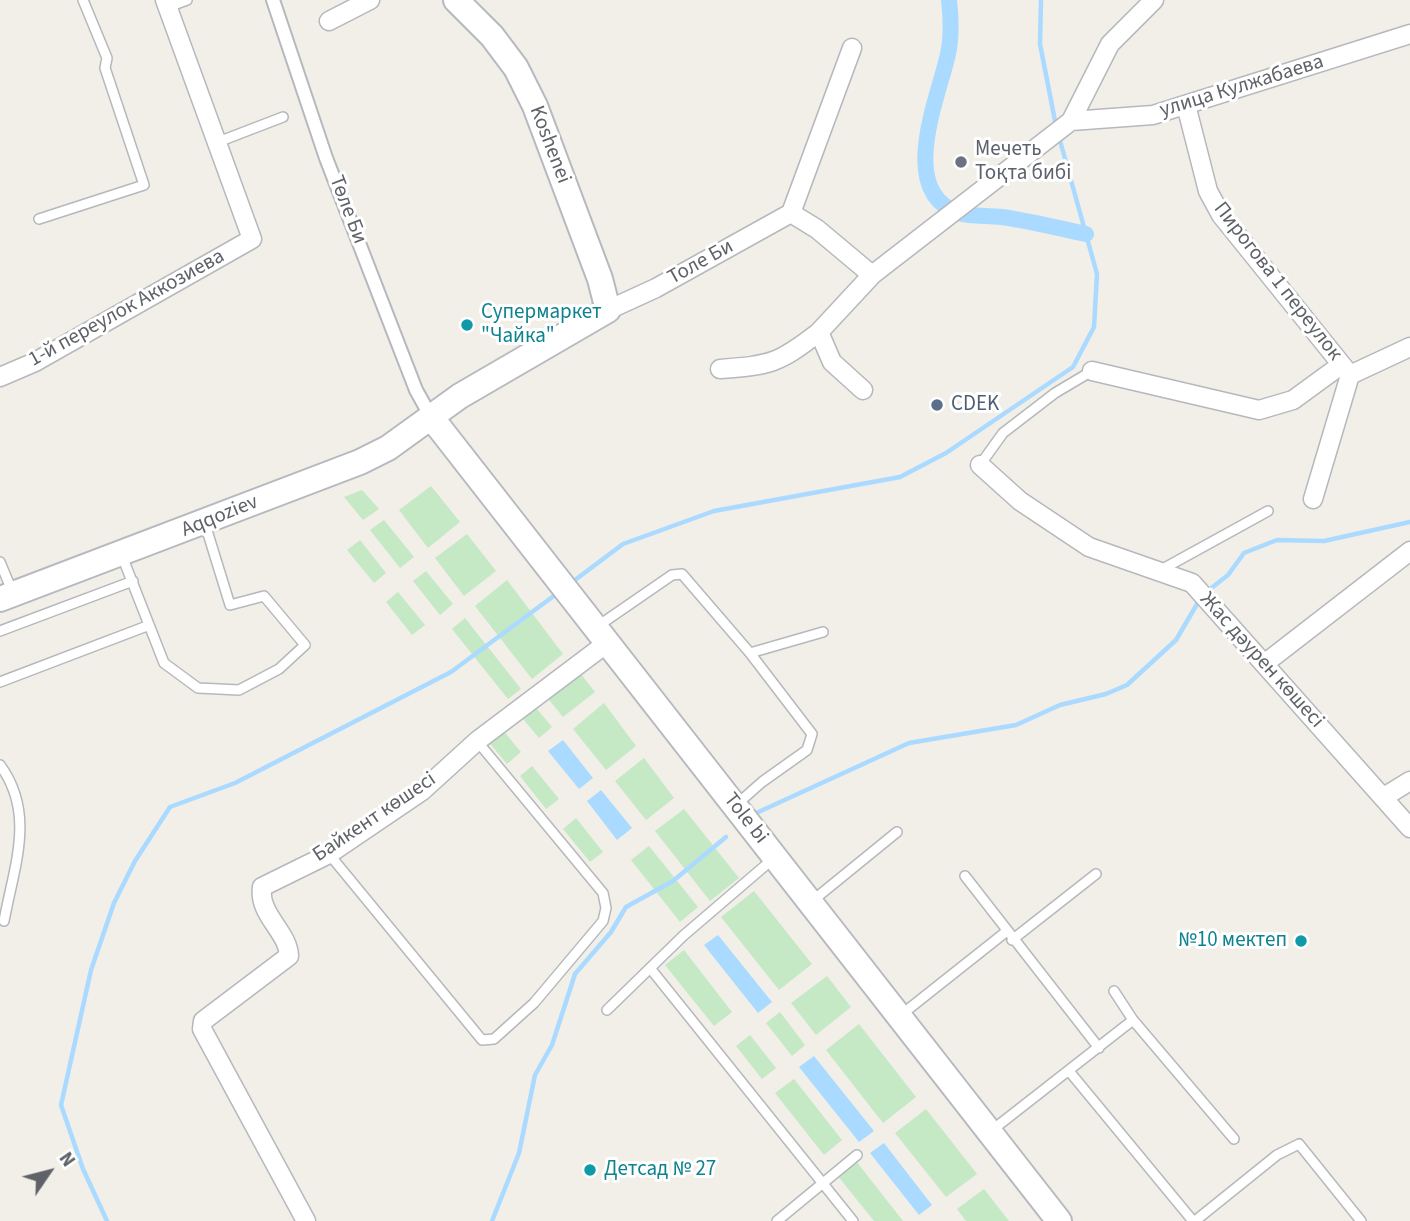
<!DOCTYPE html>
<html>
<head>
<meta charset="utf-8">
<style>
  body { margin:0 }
  #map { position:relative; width:1410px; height:1221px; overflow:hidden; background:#f1efe8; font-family:"Source Sans 3",sans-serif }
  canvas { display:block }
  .north { position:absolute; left:14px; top:1137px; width:70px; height:70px; -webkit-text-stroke:5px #fff; paint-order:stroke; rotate:55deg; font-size:19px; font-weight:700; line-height:28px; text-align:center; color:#5f6368 }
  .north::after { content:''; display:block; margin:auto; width:24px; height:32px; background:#5f6368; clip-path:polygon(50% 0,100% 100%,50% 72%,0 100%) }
</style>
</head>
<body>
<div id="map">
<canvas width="1410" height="1221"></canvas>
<div class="north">N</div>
</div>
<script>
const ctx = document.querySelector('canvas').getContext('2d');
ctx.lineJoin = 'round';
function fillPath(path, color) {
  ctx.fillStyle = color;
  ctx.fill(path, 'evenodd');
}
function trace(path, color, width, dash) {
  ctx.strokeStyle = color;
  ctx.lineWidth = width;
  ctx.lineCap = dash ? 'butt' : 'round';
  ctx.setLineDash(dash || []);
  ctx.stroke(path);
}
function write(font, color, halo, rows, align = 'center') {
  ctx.font = font + ' "Source Sans 3",sans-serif';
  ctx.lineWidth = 6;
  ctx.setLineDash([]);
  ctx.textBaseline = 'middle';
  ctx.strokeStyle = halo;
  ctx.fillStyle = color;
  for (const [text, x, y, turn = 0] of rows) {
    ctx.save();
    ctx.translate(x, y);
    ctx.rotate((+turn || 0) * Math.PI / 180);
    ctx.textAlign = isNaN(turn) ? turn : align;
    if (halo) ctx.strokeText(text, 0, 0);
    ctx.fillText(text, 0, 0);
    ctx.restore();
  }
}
fillPath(new Path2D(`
  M431 486 460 522 428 548 399 510Z
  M362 490 379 509 363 520 344 497Z
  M384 520 414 557 400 568 370 530Z
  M467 534 496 571 464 596 435 558Z
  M360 540 386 573 374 583 347 550Z
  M426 571 453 604 440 615 413 581Z
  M507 580 563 654 532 679 475 606Z
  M398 592 425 625 412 635 386 602Z
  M465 618 521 689 508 699 452 629Z
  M577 669 595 692 563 717 545 695Z
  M532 703 552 727 539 738 519 714Z
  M604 703 636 746 606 770 573 729Z
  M501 728 521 752 507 764 487 740Z
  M644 758 674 798 646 820 615 781Z
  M532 766 559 799 546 809 520 776Z
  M684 809 739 878 710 901 655 831Z
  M576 818 603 852 590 862 563 829Z
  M649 846 698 907 680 922 631 860Z
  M754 891 812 964 779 990 721 917Z
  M684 950 732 1012 714 1026 665 965Z
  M827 976 851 1007 816 1035 791 1003Z
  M780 1012 805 1045 792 1056 766 1023Z
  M859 1024 916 1097 883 1123 826 1050Z
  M750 1035 776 1068 762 1079 736 1046Z
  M794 1079 842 1140 824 1155 775 1093Z
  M926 1109 977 1174 946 1197 895 1133Z
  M856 1161 903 1221H874L837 1175Z
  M984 1189 1009 1221H966L957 1209Z`), '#c5e8c5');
fillPath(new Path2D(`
  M563 740 593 778 579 789 548 751Z
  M601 790 632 828 617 840 587 801Z
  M718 935 772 1002 758 1013 704 945Z
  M814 1056 874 1131 859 1142 799 1067Z
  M884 1143 932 1205 919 1215 870 1153Z`), '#aadaff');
trace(new Path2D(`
  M1041 0 1040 44 1056 126
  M571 583 623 544 714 511 900 477 946 453 1073 367 1094 327 1097 274 1059 137
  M1205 593 1228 575 1244 553 1277 540 1324 541 1410 522
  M754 814 909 743 1016 725 1060 705 1106 694 1127 685 1176 640 1200 599
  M107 1221 83 1169 61 1105 91 970 114 903 135 861 170 807 235 783 451 672 559 592
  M492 1221 519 1153 535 1075 552 1045 575 974 611 932 626 907 673 881 726 837`), '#aadaff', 4.5);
trace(new Path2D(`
  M949 0C951 18 952 36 948 54 939 96 896 192 959 213 972 217 988 215 1002 217 1030 221 1058 228 1086 234`), '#aadaff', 16);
const service = new Path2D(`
  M168 7 187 0
  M218 142 283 117
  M39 219 144 185 105 68 107 58 83 0
  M980 465 1003 433 1055 393 1092 371
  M122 556 164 663 198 688 239 690 279 669 305 645 264 596 230 605 205 524
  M0 562 13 593
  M1159 571 1268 511
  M598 626 672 575 682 574 750 653 812 734 807 750 762 782 736 805
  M0 631 133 581
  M750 653 823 632
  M0 682 147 626
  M0 765C36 814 14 866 4 921
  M329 854 482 1040 494 1039 534 1003 603 921 606 908 603 893 477 741
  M965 876 1099 1048
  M811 902 897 832
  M1012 940 1096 874
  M650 968 853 1221
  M1114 991 1133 1020 1234 1139
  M607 1010 683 936 774 858
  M901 1015 1007 931
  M1069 1071 1193 1221
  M991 1131 1133 1020
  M777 1221 857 1155
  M1195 1221 1277 1155 1299 1144 1361 1221`);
const pedestrian = new Path2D(`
  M273 0 326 158 416 390 431 417`);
const minor = new Path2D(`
  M329 21 370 0
  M1186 105 1208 191 1221 215 1350 375
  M1071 121 1153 115 1410 34
  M791 213 852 48
  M791 213 817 229 872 275
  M608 310 656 288 791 213
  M720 369C771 365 778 364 819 332
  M1092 371 1259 410 1293 400 1341 365
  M0 377 35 362 252 239 165 0
  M863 390 832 362 819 332 872 275 1071 121 1110 44 1154 0
  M980 465 1020 501 1089 547 1192 583 1410 828
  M1313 499 1350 375 1410 347
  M1264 664 1410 551
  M1384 797 1410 781
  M306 1221 202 1029 203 1021 289 956C288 931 258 915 262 887L329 854 422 791 477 741 607 643`);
const secondary = new Path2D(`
  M431 417 1059 1221
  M0 599 360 462 388 448 460 396 608 310 600 279 535 106 516 68 492 36 456 0`);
trace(service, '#b5b8bc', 12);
trace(pedestrian, '#b5b8bc', 16);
trace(minor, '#b5b8bc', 21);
trace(secondary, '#b6babf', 28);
trace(service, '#fff', 9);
trace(pedestrian, '#fff', 12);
trace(minor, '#fff', 18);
trace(secondary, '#fff', 24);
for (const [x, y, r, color] of [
  [961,162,7,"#6b7280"],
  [467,325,7,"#0f9aa8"],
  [937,405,7,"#5c6f8a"],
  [1301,941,7,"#0f9aa8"],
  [590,1170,7,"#0f9aa8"]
]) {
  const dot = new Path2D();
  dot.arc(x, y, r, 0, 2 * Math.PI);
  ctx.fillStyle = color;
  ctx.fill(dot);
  trace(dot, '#fff', 2.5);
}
write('21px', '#5f6368', '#fff', [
  ["улица Кулжабаева",1242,87,-17],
  ["Koshenei",549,145,69],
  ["Төле Би",347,210,69],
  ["Толе Би",701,263,-29],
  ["Пирогова 1 переулок",1277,282,52],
  ["1-й переулок Аккозиева",127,309,-29],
  ["Aqqoziev",220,517,-22],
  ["Жас дәурен көшесі",1261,661,48],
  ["Байкент көшесі",375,818,-34],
  ["Tole bi",745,819,52]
]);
write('21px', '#5b616d', '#fff', [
  ["Мечеть",975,150],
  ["Тоқта бибі",975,174]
], 'left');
write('21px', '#0d838f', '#fff', [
  ["Супермаркет",481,313],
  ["\"Чайка\"",481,337],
  ["№10 мектеп",1287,941,"right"],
  ["Детсад № 27",604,1170]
], 'left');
write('21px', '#4e5e75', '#fff', [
  ["CDEK",951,405]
], 'left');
</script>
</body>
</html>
